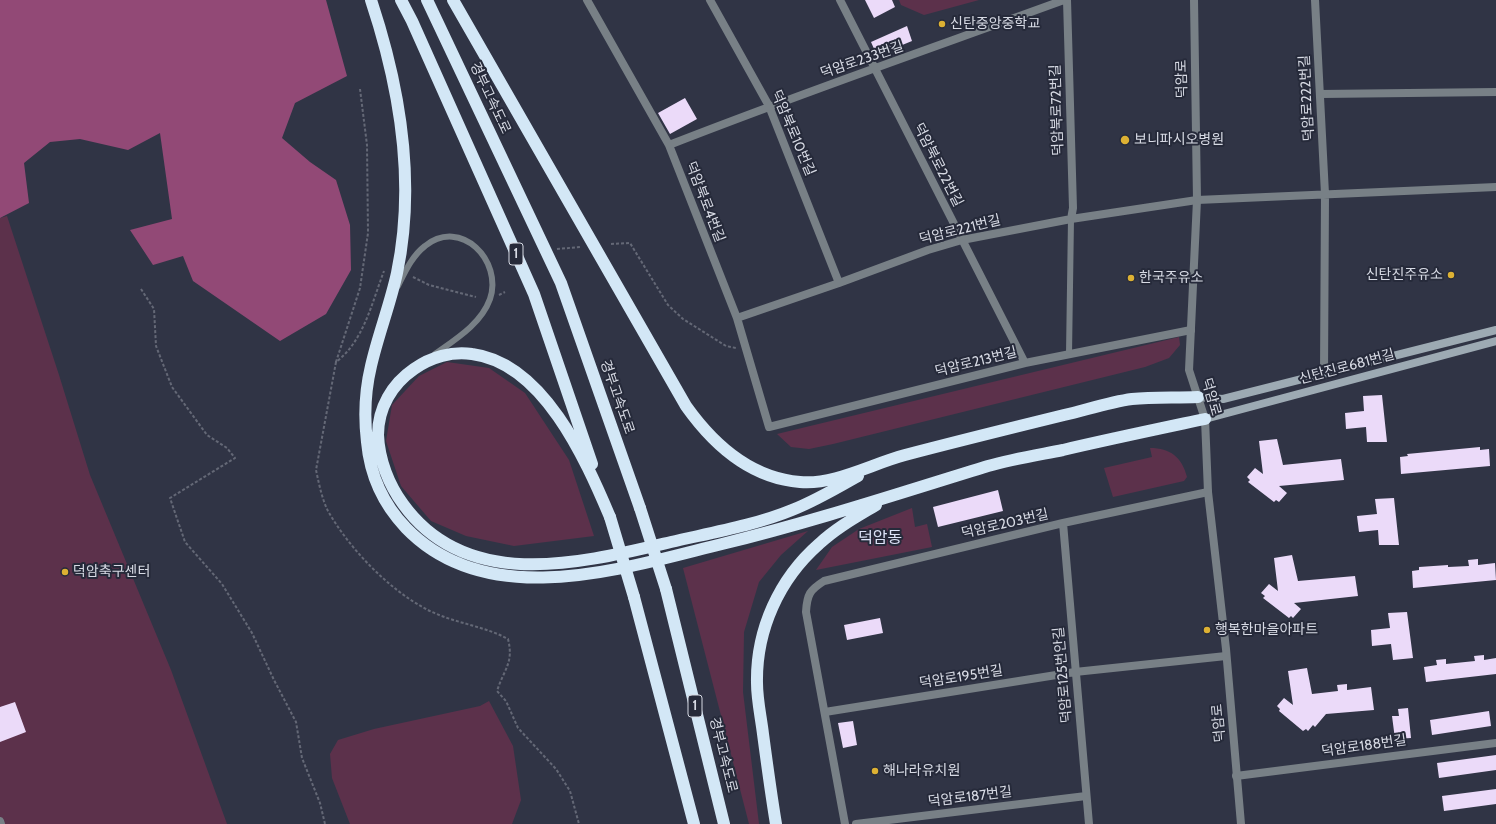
<!DOCTYPE html>
<html>
<head>
<meta charset="utf-8">
<style>
  body { margin:0 }
  canvas { display:block; background:#303445 }
</style>
</head>
<body>
<canvas width="1496" height="824"></canvas>
<script>
const ctx = document.querySelector('canvas').getContext('2d');
ctx.lineJoin = 'round';
function fillPath(path, color) {
  ctx.fillStyle = color;
  ctx.fill(path, 'evenodd');
}
function trace(path, color, width, dash) {
  ctx.strokeStyle = color;
  ctx.lineWidth = width;
  ctx.lineCap = dash ? 'butt' : 'round';
  ctx.setLineDash(dash || []);
  ctx.stroke(path);
}
function write(font, color, halo, rows, align = 'center') {
  ctx.font = font + ' Cabin,"Noto Sans KR",sans-serif';
  ctx.lineWidth = 4;
  ctx.setLineDash([]);
  ctx.textBaseline = 'middle';
  ctx.strokeStyle = halo;
  ctx.fillStyle = color;
  for (const [text, x, y, turn = 0] of rows) {
    ctx.save();
    ctx.translate(x, y);
    ctx.rotate((+turn || 0) * Math.PI / 180);
    ctx.textAlign = isNaN(turn) ? turn : align;
    if (halo) ctx.strokeText(text, 0, 0);
    ctx.fillText(text, 0, 0);
    ctx.restore();
  }
}
fillPath(new Path2D(`
  M899 0H979L924 15 901 5Z
  M7 216 59 375 90 475 171 670 227 824H0V218Z
  M1179 337 1180 345 1169 358 1145 367 833 444 809 449 791 447 777 434Z
  M447 362 489 368 525 393 569 460 594 536 514 546 466 536 431 521 401 486 386 441 392 405 419 376Z
  M1150 448C1170 448 1182 457 1187 477L1184 481 1113 497 1104 468 1152 457Z
  M912 508 915 527 927 524 932 547 816 570 832 547 859 529Z
  M808 531 781 555 759 582 744 632 743 692 759 824H749L683 568Z
  M489 701 513 746 521 800 512 824H350L332 778 330 754 338 740 374 729 480 706Z`), '#5c314b');
fillPath(new Path2D(`
  M0 0H326L347 76 295 103 282 138 310 162 336 180 350 225 351 270 326 314 280 341 193 281 183 256 153 265 130 230 172 219 160 133 128 150 80 139 50 142 24 163 29 203 0 218Z`), '#924976');
fillPath(new Path2D(`
  M865 0H892L895 7 874 18Z
  M907 26 912 41 890 50 892 54 875 51 871 42Z
  M685 98 697 119 670 134 658 113Z
  M1382 395 1387 442H1367L1366 427 1346 429 1345 413 1364 411 1363 396Z
  M1277 439 1283 465 1341 459 1344 480 1279 486 1287 493 1279 502 1276 500 1274 502 1248 482 1250 480 1247 477 1255 468 1263 474 1259 441Z
  M1480 447V450L1489 449 1490 466 1401 474 1400 457 1408 456 1407 454Z
  M998 490 1003 511 938 527 933 507Z
  M1394 498 1399 545H1379L1378 530 1359 532 1357 516 1377 514 1375 499Z
  M1292 555 1298 581 1355 576 1358 596 1294 603 1301 609 1293 618 1291 616 1289 618 1263 598 1265 596 1261 593 1269 584 1278 591 1274 558Z
  M1478 559V565L1495 563 1496 580 1413 588 1412 571 1419 570V567L1448 565V567L1469 566 1468 560Z
  M1407 612 1413 658 1393 660 1391 644 1372 646 1371 630 1390 628 1388 613Z
  M880 618 883 633 847 640 844 625Z
  M1484 655V660L1496 658V674L1426 682 1424 667 1437 665 1436 660 1446 659V664L1475 661 1474 656Z
  M1307 668 1312 694 1338 691 1337 685 1347 684V690L1371 687 1374 710 1326 714 1315 727 1313 725 1308 731 1306 729 1303 731 1279 711 1280 709 1277 706 1284 698 1293 705 1288 671Z
  M15 702 26 732 0 742V707Z
  M1408 708 1411 738 1395 739 1392 716H1399L1398 709Z
  M1489 711 1491 726 1432 735 1430 720Z
  M853 721 857 745 843 748 838 723Z
  M1496 755V770L1439 778 1437 763Z
  M1496 789V804L1444 811 1442 796Z`), '#ebdaf9');
trace(new Path2D(`
  M360 89 367 145 368 233 360 288 336 362C364 341 372 302 384 271
  M611 244 630 243 668 305 683 319 726 346 736 348
  M557 249 580 247
  M413 277 429 285 476 297
  M141 289 154 309 156 346 172 387 207 435 227 448 235 458 170 498 185 542 222 584 252 633 274 680 296 722 302 758 320 803 325 824
  M499 295 505 292
  M336 362 316 470C319 484 322 499 328 511 349 548 388 589 426 609 452 623 482 625 508 639 514 663 504 669 497 691L506 701 518 728 556 769 570 791 579 824`), '#646876', 2, [3, 2]);
trace(new Path2D(`
  M398 286C405 272 412 256 425 246 461 217 503 261 490 299 481 324 456 339 435 354
  M1069 354 1071 219`), '#788086', 6);
trace(new Path2D(`
  M587 0 669 145 737 318 769 427 1025 363 1191 330
  M710 0 769 106 839 283
  M840 0 1025 363
  M1067 0 1073 208 1071 219
  M1315 0 1325 194 1324 374
  M1321 94 1496 92
  M669 145C799 94 932 48 1064 0
  M737 318 839 283 928 250 962 240 1071 219 1197 200 1496 187
  M1063 523 1089 824
  M825 712 1075 672 1226 656
  M1236 776 1496 743
  M0 821 1 824
  M845 824 806 612C807 594 810 590 824 581L1063 523 1208 492
  M856 824 1086 796`), '#788086', 8);
trace(new Path2D(`
  M1194 0 1197 200 1189 370 1205 419 1208 492 1226 649 1241 824`), '#788086', 8);
trace(new Path2D(`
  M1198 397 1223 399 1496 330
  M1205 419 1496 341`), '#9daab3', 8);
trace(new Path2D(`
  M371 0C400 87 416 182 397 273 390 305 378 335 371 366 365 391 364 417 367 442 370 475 384 505 406 528 488 613 624 568 722 544 812 522 900 493 988 466 1013 459 1038 455 1063 450 1110 439 1158 429 1205 419
  M401 0 412 21 534 294 592 464
  M427 0 561 283 640 508
  M453 0 686 406C713 444 750 478 800 482 835 485 871 464 905 455 958 441 1011 428 1064 415 1086 410 1109 402 1132 399 1153 397 1176 398 1198 397
  M610 517C585 458 543 363 472 354 452 351 431 357 414 369 392 384 378 408 378 435 379 460 389 485 403 504 467 593 582 563 671 542 710 533 756 525 792 510 815 501 837 488 858 476
  M666 589 724 824
  M634 597 694 824
  M776 824C771 794 767 764 763 734 761 717 757 700 757 683 756 630 779 579 819 544 836 528 856 517 876 505`), '#d3e7f6', 12);
trace(new Path2D(`
  M640 508 666 589
  M610 517 634 597`), '#d3e7f6', 12);
for (const [x, y, r, color] of [
  [942,24,4,"#ddb133"],
  [1125,140,5,"#ddb133"],
  [1451,275,4,"#ddb133"],
  [1131,278,4,"#ddb133"],
  [65,572,4,"#ddb133"],
  [1207,630,4,"#ddb133"],
  [875,771,4,"#ddb133"]
]) {
  const dot = new Path2D();
  dot.arc(x, y, r, 0, 2 * Math.PI);
  ctx.fillStyle = color;
  ctx.fill(dot);
  trace(dot, '#262a3a', 1.5);
}
for (const [x, y, w] of [
  [516,254,14],
  [695,706,14]
]) {
  const box = new Path2D();
  box.roundRect(x - w / 2, y - 11, w, 22, 3);
  ctx.fillStyle = '#262a3a';
  ctx.fill(box);
  trace(box, '#d7dae4', 1);
}
write('bold 13px', '#d7dae4', null, [
  ["1",516,254],
  ["1",695,706]
]);
write('14px', '#d7dae4', '#262a3a', [
  ["신탄중앙중학교",950,24],
  ["보니파시오병원",1134,140],
  ["신탄진주유소",1443,275,"right"],
  ["한국주유소",1139,278],
  ["덕암축구센터",73,572],
  ["행복한마을아파트",1215,630],
  ["해나라유치원",883,771]
], 'left');
write('14px', '#d7dae4', '#262a3a', [
  ["덕암로233번길",862,60,-19],
  ["덕암로",1182,79,-91],
  ["경부고속도로",490,98,65],
  ["덕암로222번길",1307,98,-93],
  ["덕암북로72번길",1057,110,-92],
  ["덕암북로10번길",793,133,67],
  ["덕암북로22번길",938,165,63],
  ["덕암북로4번길",705,202,69],
  ["덕암로221번길",960,230,-14],
  ["덕암로213번길",976,362,-14],
  ["신탄진로681번길",1347,367,-15],
  ["경부고속도로",617,397,71],
  ["덕암로",1211,397,74],
  ["덕암로203번길",1005,524,-13],
  ["덕암로125번안길",1063,675,-95],
  ["덕암로195번길",961,677,-9],
  ["덕암로",1219,723,-95],
  ["덕암로188번길",1364,746,-8],
  ["경부고속도로",723,755,76],
  ["덕암로187번길",970,797,-7]
]);
write('16px', '#dce2f7', '#262a3a', [
  ["덕암동",880,538]
]);
</script>
</body>
</html>
